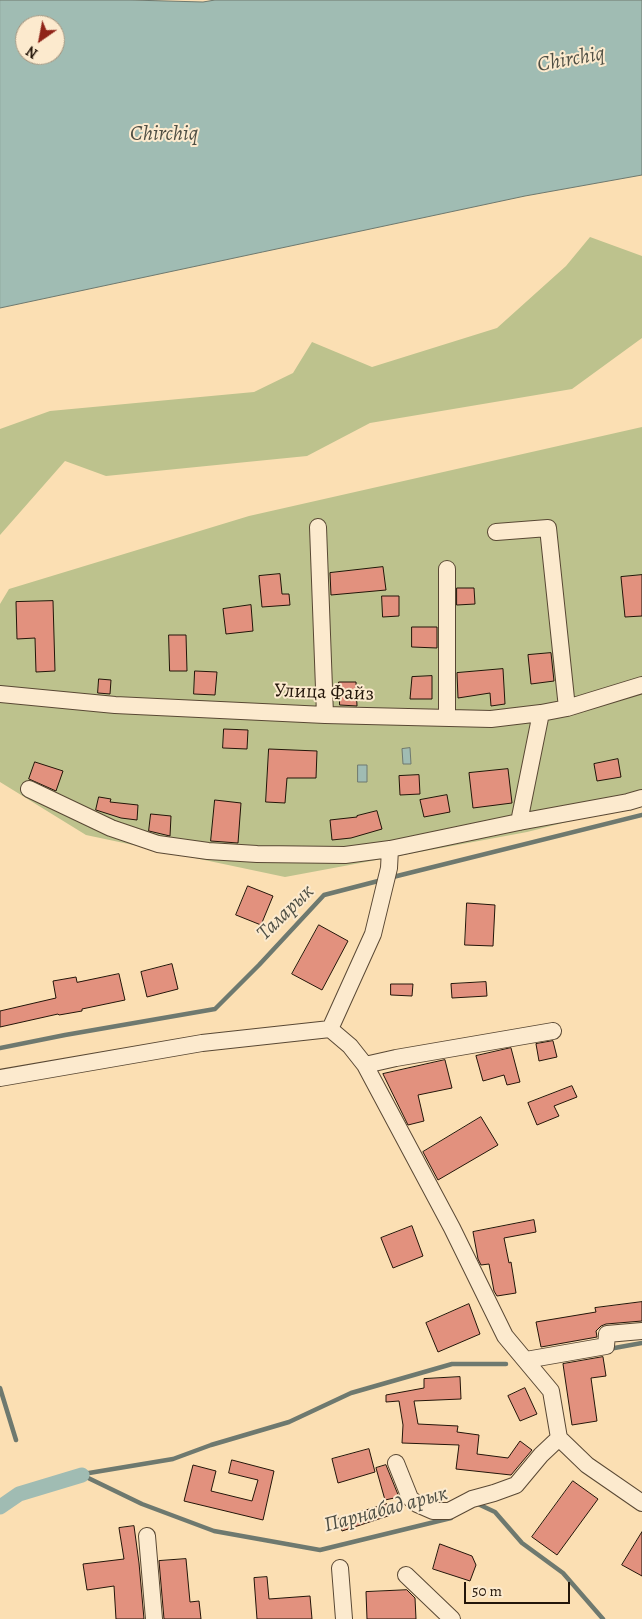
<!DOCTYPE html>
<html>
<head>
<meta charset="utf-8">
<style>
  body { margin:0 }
  #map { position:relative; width:642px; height:1619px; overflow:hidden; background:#fbdfb3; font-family:Alegreya,serif }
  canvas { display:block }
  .north { position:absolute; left:15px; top:15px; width:50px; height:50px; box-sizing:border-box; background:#fceace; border:1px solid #a5957f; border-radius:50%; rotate:213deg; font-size:14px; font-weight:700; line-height:20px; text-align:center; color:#231509 }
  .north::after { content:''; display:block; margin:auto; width:18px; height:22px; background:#8f2418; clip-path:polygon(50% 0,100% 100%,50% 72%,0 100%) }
  .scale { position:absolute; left:464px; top:1582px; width:106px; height:22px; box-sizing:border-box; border:2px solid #231509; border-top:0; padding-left:6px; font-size:15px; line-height:18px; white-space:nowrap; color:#231509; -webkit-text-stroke:4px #fceace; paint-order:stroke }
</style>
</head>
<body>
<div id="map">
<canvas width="642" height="1619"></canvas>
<div class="north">N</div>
<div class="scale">50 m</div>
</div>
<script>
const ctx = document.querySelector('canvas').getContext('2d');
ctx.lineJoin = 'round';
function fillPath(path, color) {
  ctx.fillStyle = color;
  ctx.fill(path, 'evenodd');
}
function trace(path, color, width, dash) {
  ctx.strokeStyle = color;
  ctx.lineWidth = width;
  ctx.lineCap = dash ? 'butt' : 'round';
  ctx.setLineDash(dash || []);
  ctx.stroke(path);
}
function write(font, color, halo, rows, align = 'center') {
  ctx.font = font + ' Alegreya,serif';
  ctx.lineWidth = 4;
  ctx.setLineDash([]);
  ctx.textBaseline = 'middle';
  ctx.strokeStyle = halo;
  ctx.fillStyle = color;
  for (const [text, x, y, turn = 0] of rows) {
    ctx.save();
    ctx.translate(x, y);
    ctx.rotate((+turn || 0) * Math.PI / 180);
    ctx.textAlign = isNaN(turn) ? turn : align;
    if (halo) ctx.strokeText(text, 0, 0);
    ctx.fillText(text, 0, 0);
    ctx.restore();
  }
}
fillPath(new Path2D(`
  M590 237 642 256V338L572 389 370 423 307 456 106 476 65 461 0 535V429L50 411 254 392 293 373 312 342 372 367 497 328 566 266Z
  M642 427V803L527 832 285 877 86 835 0 782V604L9 589 249 516Z`), '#bdc28d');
const water = new Path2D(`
  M0 0H131L203 2 215 0H642V175L525 196 0 308ZM25 25H55V55H25Z
  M410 748 411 764H403L402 749Z
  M358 765H367V782H358Z`);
fillPath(water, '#a0bcb3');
trace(water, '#6e796f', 1);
trace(new Path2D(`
  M389 878 642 815
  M0 1048 65 1035 215 1009 259 965 324 895 382 880
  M609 1349 642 1343
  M0 1388 16 1440
  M83 1474 173 1459 211 1445 289 1422 351 1393 452 1364H506
  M82 1475 142 1504 214 1531 320 1550 451 1518
  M478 1504 495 1512 522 1543 563 1573 603 1619`), '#6e796f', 4.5);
trace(new Path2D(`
  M0 1507 19 1494 82 1475`), '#a0bcb3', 15);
const building = new Path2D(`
  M383 567 386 590 331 595 330 573Z
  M280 574 282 594H289L290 605 262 607 259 576Z
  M642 575V616L625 617 621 577Z
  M457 588H474L475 604 457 605Z
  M382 596H399V616L383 617Z
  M53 601 55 671 36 672 35 638 17 639 16 602Z
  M251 605 253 631 226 634 223 609Z
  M412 627H437V648L412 647Z
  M169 635H186L187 671H170Z
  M551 653 554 681 531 684 528 655Z
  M503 669 505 704 491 706 490 693 458 698 457 673Z
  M195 671 217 672 215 695 194 694Z
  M432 676V699H410L412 677Z
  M99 679 111 680 110 694 98 693Z
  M339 682H356L357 706 340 705Z
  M224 729 248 730 247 749 223 748Z
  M269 749 317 751 316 778H287L285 803 266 802Z
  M618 759 621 777 597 781 594 764Z
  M35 762 63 771 56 791 29 779Z
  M508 769 512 803 473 808 469 773Z
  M419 775 420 794 400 795 399 776Z
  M447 795 450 812 424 817 420 800Z
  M99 797 111 799 110 802 138 805 137 820 121 818 96 810Z
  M215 800 241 803 238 843 211 841Z
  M377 811 382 829 351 838 332 840 330 820 357 817V816Z
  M151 814 171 816 170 836 149 831Z
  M248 886 273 896 261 925 236 915Z
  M467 903 495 905 493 946 465 945Z
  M319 925 348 941 322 990 292 974Z
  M172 964 178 989 147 997 141 972Z
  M119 974 125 1000 82 1009V1011L59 1015 58 1014 0 1027V1011L56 998 53 981 76 977 77 982Z
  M486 982 487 996 452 998 451 984Z
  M391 984H413L412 996 391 995Z
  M553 1041 557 1057 539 1061 536 1044Z
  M511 1048 520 1082 507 1085 504 1075 483 1081 476 1056Z
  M445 1060 452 1088 418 1095 424 1121 408 1125 383 1074Z
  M572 1086 577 1097 554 1106 559 1116 537 1125 528 1103Z
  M481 1117 498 1145 438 1180 423 1152Z
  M534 1220 536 1232 504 1238 509 1263 511 1262 516 1293 497 1296 494 1291 489 1264 481 1265 478 1259 473 1232Z
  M412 1226 423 1256 393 1268 381 1238Z
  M642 1302V1321L606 1324 601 1326 596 1331 597 1337 541 1347 536 1322 596 1312 595 1308Z
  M469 1304 480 1334 438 1352 426 1323Z
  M603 1357 606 1376 591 1378 597 1421 572 1425 563 1364Z
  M460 1377 461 1399 414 1401 418 1424 458 1426 457 1432 479 1435 477 1454 508 1458 520 1441 532 1450 511 1475 456 1469 459 1445 402 1443 403 1425 399 1401 386 1402V1395L424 1388V1379Z
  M525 1388 537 1414 520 1421 508 1396Z
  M369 1449 375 1472 338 1483 332 1459Z
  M232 1460 274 1471 263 1520 184 1501 193 1465 216 1471 211 1491 252 1501 258 1480 229 1473Z
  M386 1465 399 1497 385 1500 376 1468Z
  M573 1481 598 1499 557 1555 532 1537Z
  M387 1504 391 1515 342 1531 338 1519Z
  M134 1526 139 1563 144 1619H116L114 1586 87 1590 83 1564 124 1559 119 1528Z
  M642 1532V1576L622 1565Z
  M440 1544 472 1556 476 1565 470 1581 433 1569Z
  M186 1559 190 1602 199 1601 201 1619H164L159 1561Z
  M267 1577 269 1599 310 1596 312 1619H257L254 1578Z
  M407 1590 415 1598 416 1619H367L366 1592Z`);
fillPath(building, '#e2917e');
trace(building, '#231509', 1);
const minor = new Path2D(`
  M318 527 325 715
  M496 532 548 528 567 708
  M447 569V718
  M0 694 115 705 325 715 491 719 541 713 567 708 642 685
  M29 789 111 828 158 844 208 851 257 854 345 855 390 849 519 822 628 802 642 798
  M519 822 541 713
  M330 1029 350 1046 365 1065 452 1228 505 1336 551 1391 559 1438 587 1465 642 1503
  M365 1065 396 1058 553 1031
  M0 1078 202 1043 330 1029 373 934 389 868 390 849
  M526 1360 606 1346 607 1334 642 1331
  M396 1463 410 1498 417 1504 433 1511H449L472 1499 494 1493 516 1485 541 1455 559 1438
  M147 1536 154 1619
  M340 1568 344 1619
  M406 1575 452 1619`);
trace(minor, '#594834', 18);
trace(minor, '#fceace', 16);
write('20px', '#231509', '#fceace', [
  ["Улица Файз",324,693,2]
]);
write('italic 21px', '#4f4f44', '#fceace', [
  ["Chirchiq",571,60,-10],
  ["Chirchiq",164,135],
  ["Таларык",286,913,-44],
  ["Парнабад арык",386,1510,-15]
]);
</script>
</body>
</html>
